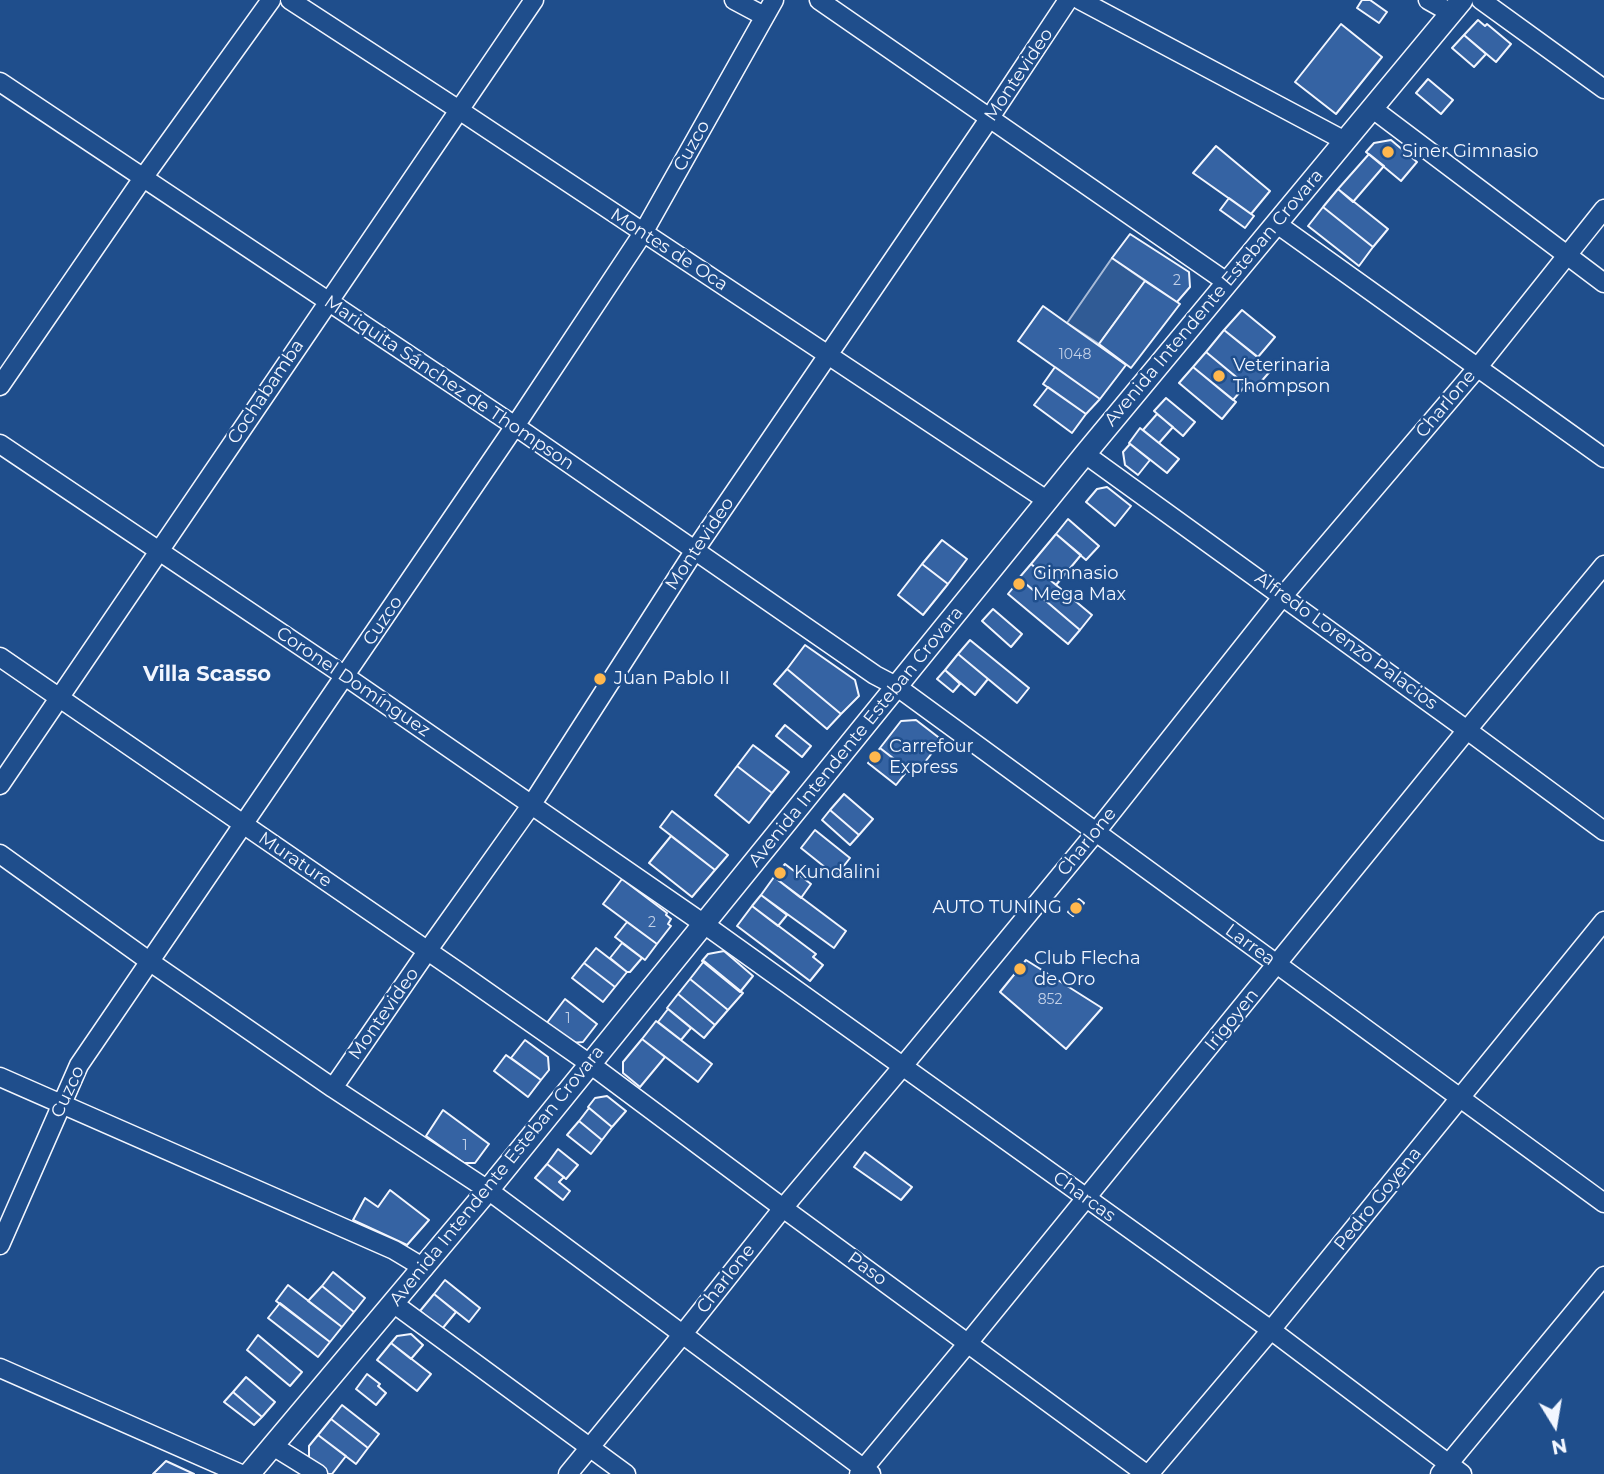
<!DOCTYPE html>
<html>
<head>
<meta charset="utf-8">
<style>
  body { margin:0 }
  #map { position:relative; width:1604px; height:1474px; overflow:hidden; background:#1f4e8c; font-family:Montserrat,sans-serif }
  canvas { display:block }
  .north { position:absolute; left:1520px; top:1390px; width:70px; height:70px; -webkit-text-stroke:5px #1f4e8c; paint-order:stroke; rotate:169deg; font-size:19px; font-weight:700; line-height:28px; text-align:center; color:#f2f6ff }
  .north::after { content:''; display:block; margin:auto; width:24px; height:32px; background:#f2f6ff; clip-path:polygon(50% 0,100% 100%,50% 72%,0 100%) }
</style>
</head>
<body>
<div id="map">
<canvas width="1604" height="1474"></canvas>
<div class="north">N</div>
</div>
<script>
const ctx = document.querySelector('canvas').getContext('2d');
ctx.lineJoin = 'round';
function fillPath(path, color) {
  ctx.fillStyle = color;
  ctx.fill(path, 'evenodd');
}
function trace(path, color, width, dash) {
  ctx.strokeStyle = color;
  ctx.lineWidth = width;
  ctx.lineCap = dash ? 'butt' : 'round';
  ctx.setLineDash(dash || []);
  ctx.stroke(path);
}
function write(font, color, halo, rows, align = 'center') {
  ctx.font = font + ' Montserrat,sans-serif';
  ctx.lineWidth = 5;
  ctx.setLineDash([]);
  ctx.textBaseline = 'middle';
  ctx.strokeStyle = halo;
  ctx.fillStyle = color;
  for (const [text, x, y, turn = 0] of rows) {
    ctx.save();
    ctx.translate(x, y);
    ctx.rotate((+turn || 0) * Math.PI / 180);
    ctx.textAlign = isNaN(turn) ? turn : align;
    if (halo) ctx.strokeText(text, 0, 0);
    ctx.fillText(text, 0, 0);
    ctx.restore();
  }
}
const parking = new Path2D(`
  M1112 258 1145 281 1099 344 1067 323Z`);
fillPath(parking, '#305b95');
trace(parking, '#a8bbd7', 2);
const building = new Path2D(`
  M1362 0H1370L1387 12 1379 23 1357 8Z
  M1478 20 1485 26 1487 24 1511 44 1496 62 1464 35Z
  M1341 24 1382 57 1336 114 1295 82Z
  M1464 35 1486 54 1474 67 1452 48Z
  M1428 79 1453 100 1441 114 1416 93Z
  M1391 140 1417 162 1401 181 1366 152 1374 143Z
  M1216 146 1270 191 1251 214 1193 173Z
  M1369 154 1384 166 1353 202 1338 189Z
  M1338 189 1388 229 1373 247 1323 207Z
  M1229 198 1254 216 1245 228 1220 210Z
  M1323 207 1373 247 1359 266 1308 226Z
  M1130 234 1189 272 1190 287 1177 302 1112 258Z
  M1145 281 1180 304 1131 368 1099 344Z
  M1043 306 1126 365 1100 399 1018 341Z
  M1242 310 1275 337 1258 357 1224 330Z
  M1224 330 1272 369 1253 391 1206 352Z
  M1206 352 1246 385 1233 400 1193 367Z
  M1055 367 1100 399 1086 414 1043 384Z
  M1193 367 1236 402 1222 419 1179 383Z
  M1048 387 1086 414 1072 433 1034 405Z
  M1166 398 1195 422 1183 436 1154 411Z
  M1157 414 1173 427 1159 443 1143 430Z
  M1140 428 1179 459 1167 473 1129 443Z
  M1130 444 1150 460 1138 475 1125 465 1123 452Z
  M1107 487 1131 506 1115 526 1086 502 1097 489Z
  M1068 519 1099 546 1086 560 1056 534Z
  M1056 534 1081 555 1056 585 1031 564Z
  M942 540 967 559 948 584 922 564Z
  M922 564 948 584 923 615 898 595Z
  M1031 564 1092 615 1080 630 1019 578Z
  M1020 579 1080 630 1068 644 1008 594Z
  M993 609 1022 634 1011 647 982 621Z
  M970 640 1029 688 1017 703 958 654Z
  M805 645 855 680 859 696 841 714 787 669Z
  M958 654 988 679 975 695 945 670Z
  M787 669 841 714 827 729 774 684Z
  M945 670 960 684 953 692 937 679Z
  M916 720 942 740 915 775 880 748 901 721Z
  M785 725 811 746 802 757 776 736Z
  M753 745 789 772 772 793 737 766Z
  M880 748 908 770 896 785 868 763Z
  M737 766 772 793 749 823 715 795Z
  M844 794 873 819 859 835 830 810Z
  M830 810 859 835 850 845 822 820Z
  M672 811 728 855 715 870 660 827Z
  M815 830 850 858 836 876 801 848Z
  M671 836 715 870 692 897 649 863Z
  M785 864 811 884 801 898 774 877Z
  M774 877 846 931 834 948 761 895Z
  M622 879 667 913 666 915 671 919 668 924 671 926 657 944 603 904Z
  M761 895 787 915 778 926 752 906Z
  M1079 899 1084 903 1073 916 1068 912Z
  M752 906 816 954 813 957 823 965 810 981 737 926Z
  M627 922 657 944 645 960 615 937Z
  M622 943 642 958 630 972H627L610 958Z
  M596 948 627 972 615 987 584 963Z
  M724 951 753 976 740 992 702 961 708 954Z
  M1026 960 1102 1008 1066 1049 1000 992Z
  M704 961 743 993 728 1010 690 979Z
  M584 963 615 987 603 1002 572 978Z
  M690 979 728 1010 715 1025 678 994Z
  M678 994 715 1025 704 1038 667 1008Z
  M565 999 597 1024 583 1042 571 1043 546 1024Z
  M668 1009 691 1028 681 1040 658 1022Z
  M656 1021 712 1064 698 1082 642 1039Z
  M642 1039 665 1057 640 1087 623 1073V1062Z
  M525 1040 548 1057 549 1070 541 1080 511 1058Z
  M506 1055 541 1080 528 1097 494 1071Z
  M607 1096 626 1111 612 1127 588 1107 595 1098Z
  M589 1108 612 1127 602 1140 579 1121Z
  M443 1110 489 1144 475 1163H464L426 1136Z
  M579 1121 602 1140 591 1154 567 1135Z
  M558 1149 578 1165 566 1179 547 1164Z
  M865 1152 912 1187 901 1200 854 1167Z
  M547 1164 564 1177 559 1182 570 1191 563 1200 535 1178Z
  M390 1190 429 1220 407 1245 353 1220 365 1198 378 1207Z
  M333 1272 365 1298 354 1312 322 1286Z
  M445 1280 480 1308 469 1322 434 1294Z
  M288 1285 342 1327 330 1342 276 1301Z
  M322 1286 354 1312 342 1327 308 1301Z
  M434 1294 456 1312 442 1329 420 1311Z
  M280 1303 330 1342 318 1357 268 1318Z
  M411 1334 423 1345 411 1359 391 1343 397 1336Z
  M258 1335 302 1372 290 1386 247 1350Z
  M391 1343 431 1374 417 1391 377 1360Z
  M367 1374 380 1384 378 1386 386 1393 376 1405 356 1389Z
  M246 1377 275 1402 262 1417 233 1392Z
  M233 1392 262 1417 254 1425 224 1402Z
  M342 1405 379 1434 368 1448 331 1419Z
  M331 1419 368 1448 356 1464 318 1435Z
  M318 1435 346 1456 332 1474H328L309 1460V1446Z
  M166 1461 194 1474H153Z`);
fillPath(building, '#3563a3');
trace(building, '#f2f6ff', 2);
const minor = new Path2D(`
  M290 0 459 110 1048 501
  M734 0 764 16
  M819 0 1228 283
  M1080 0 1345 141
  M1428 0 1451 13
  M1481 0 1604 89
  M0 82 515 426 875 675 896 686 1604 1203
  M1373 109 1604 283
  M1277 224 1604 458
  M0 386 143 178 271 0
  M0 444 345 676 704 924 1271 1330 1462 1474
  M1085 454 1467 730 1604 831
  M0 657 460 973 590 1064 783 1208 1146 1474
  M0 785 534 0
  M0 854 149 961 333 1088 488 1190 871 1474
  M0 1077 394 1250 424 1268
  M333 1088 428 950 532 804 695 550 989 119 1068 0
  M0 1245 79 1065 515 426 643 233 774 0
  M393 1303 626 1474
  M0 1368 241 1474
  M273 1446 318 1474
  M568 1474 682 1335 783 1208 903 1066 1096 832 1283 596 1478 367 1604 209
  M859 1474 968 1343 1467 730 1604 565
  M1149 1474 1271 1330 1604 921
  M1440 1474 1604 1276`);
const major = new Path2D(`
  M249 1474 488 1190 1085 454 1462 0`);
trace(minor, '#f2f6ff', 21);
trace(major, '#f2f6ff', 24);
trace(minor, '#1f4e8c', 18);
trace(major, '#1f4e8c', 21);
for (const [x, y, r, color] of [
  [1388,152,7,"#ffb74d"],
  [1219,376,7,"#ffb74d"],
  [1019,584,7,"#ffb74d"],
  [600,679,7,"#ffb74d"],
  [875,757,7,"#ffb74d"],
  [780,873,7,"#ffb74d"],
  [1076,908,7,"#ffb74d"],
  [1020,969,7,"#ffb74d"]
]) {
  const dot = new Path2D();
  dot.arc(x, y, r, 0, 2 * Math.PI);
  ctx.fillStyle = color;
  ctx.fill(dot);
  trace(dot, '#1f4e8c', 2.5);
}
write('14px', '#c3d1e8', null, [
  ["2",1177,281],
  ["1048",1075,355],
  ["2",652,923],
  ["852",1050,1000],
  ["1",568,1019],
  ["1",465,1146]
]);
write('18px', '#f2f6ff', '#1f4e8c', [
  ["Montevideo",1019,75,-56],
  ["Cuzco",692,146,-61],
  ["Montes de Oca",669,250,33],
  ["Avenida Intendente Esteban Crovara",1214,298,-50],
  ["Mariquita Sánchez de Thompson",449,383,34],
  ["Cochabamba",266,392,-56],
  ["Charlone",1446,404,-50],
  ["Montevideo",700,544,-56],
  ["Cuzco",383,621,-56],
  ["Alfredo Lorenzo Palacios",1346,641,36],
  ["Coronel Domínguez",353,682,34],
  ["Avenida Intendente Esteban Crovara",856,737,-51],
  ["Charlone",1087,842,-51],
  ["Murature",295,860,34],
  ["Larrea",1250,945,36],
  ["Montevideo",384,1014,-55],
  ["Irigoyen",1232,1020,-51],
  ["Cuzco",68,1092,-65],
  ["Avenida Intendente Esteban Crovara",497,1176,-51],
  ["Charcas",1084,1197,36],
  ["Pedro Goyena",1378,1199,-51],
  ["Paso",867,1269,36],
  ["Charlone",726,1279,-52]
]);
write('18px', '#f2f6ff', '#1f4e8c', [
  ["Siner Gimnasio",1402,152],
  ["Veterinaria",1233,366],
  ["Thompson",1233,387],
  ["Gimnasio",1033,574],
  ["Mega Max",1033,595],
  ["Juan Pablo II",614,679],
  ["Carrefour",889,747],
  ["Express",889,768],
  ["Kundalini",794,873],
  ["AUTO TUNING",1062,908,"right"],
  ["Club Flecha",1034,959],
  ["de Oro",1034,980]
], 'left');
write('bold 21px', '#f2f6ff', '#1f4e8c', [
  ["Villa Scasso",207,675]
]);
</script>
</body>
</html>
